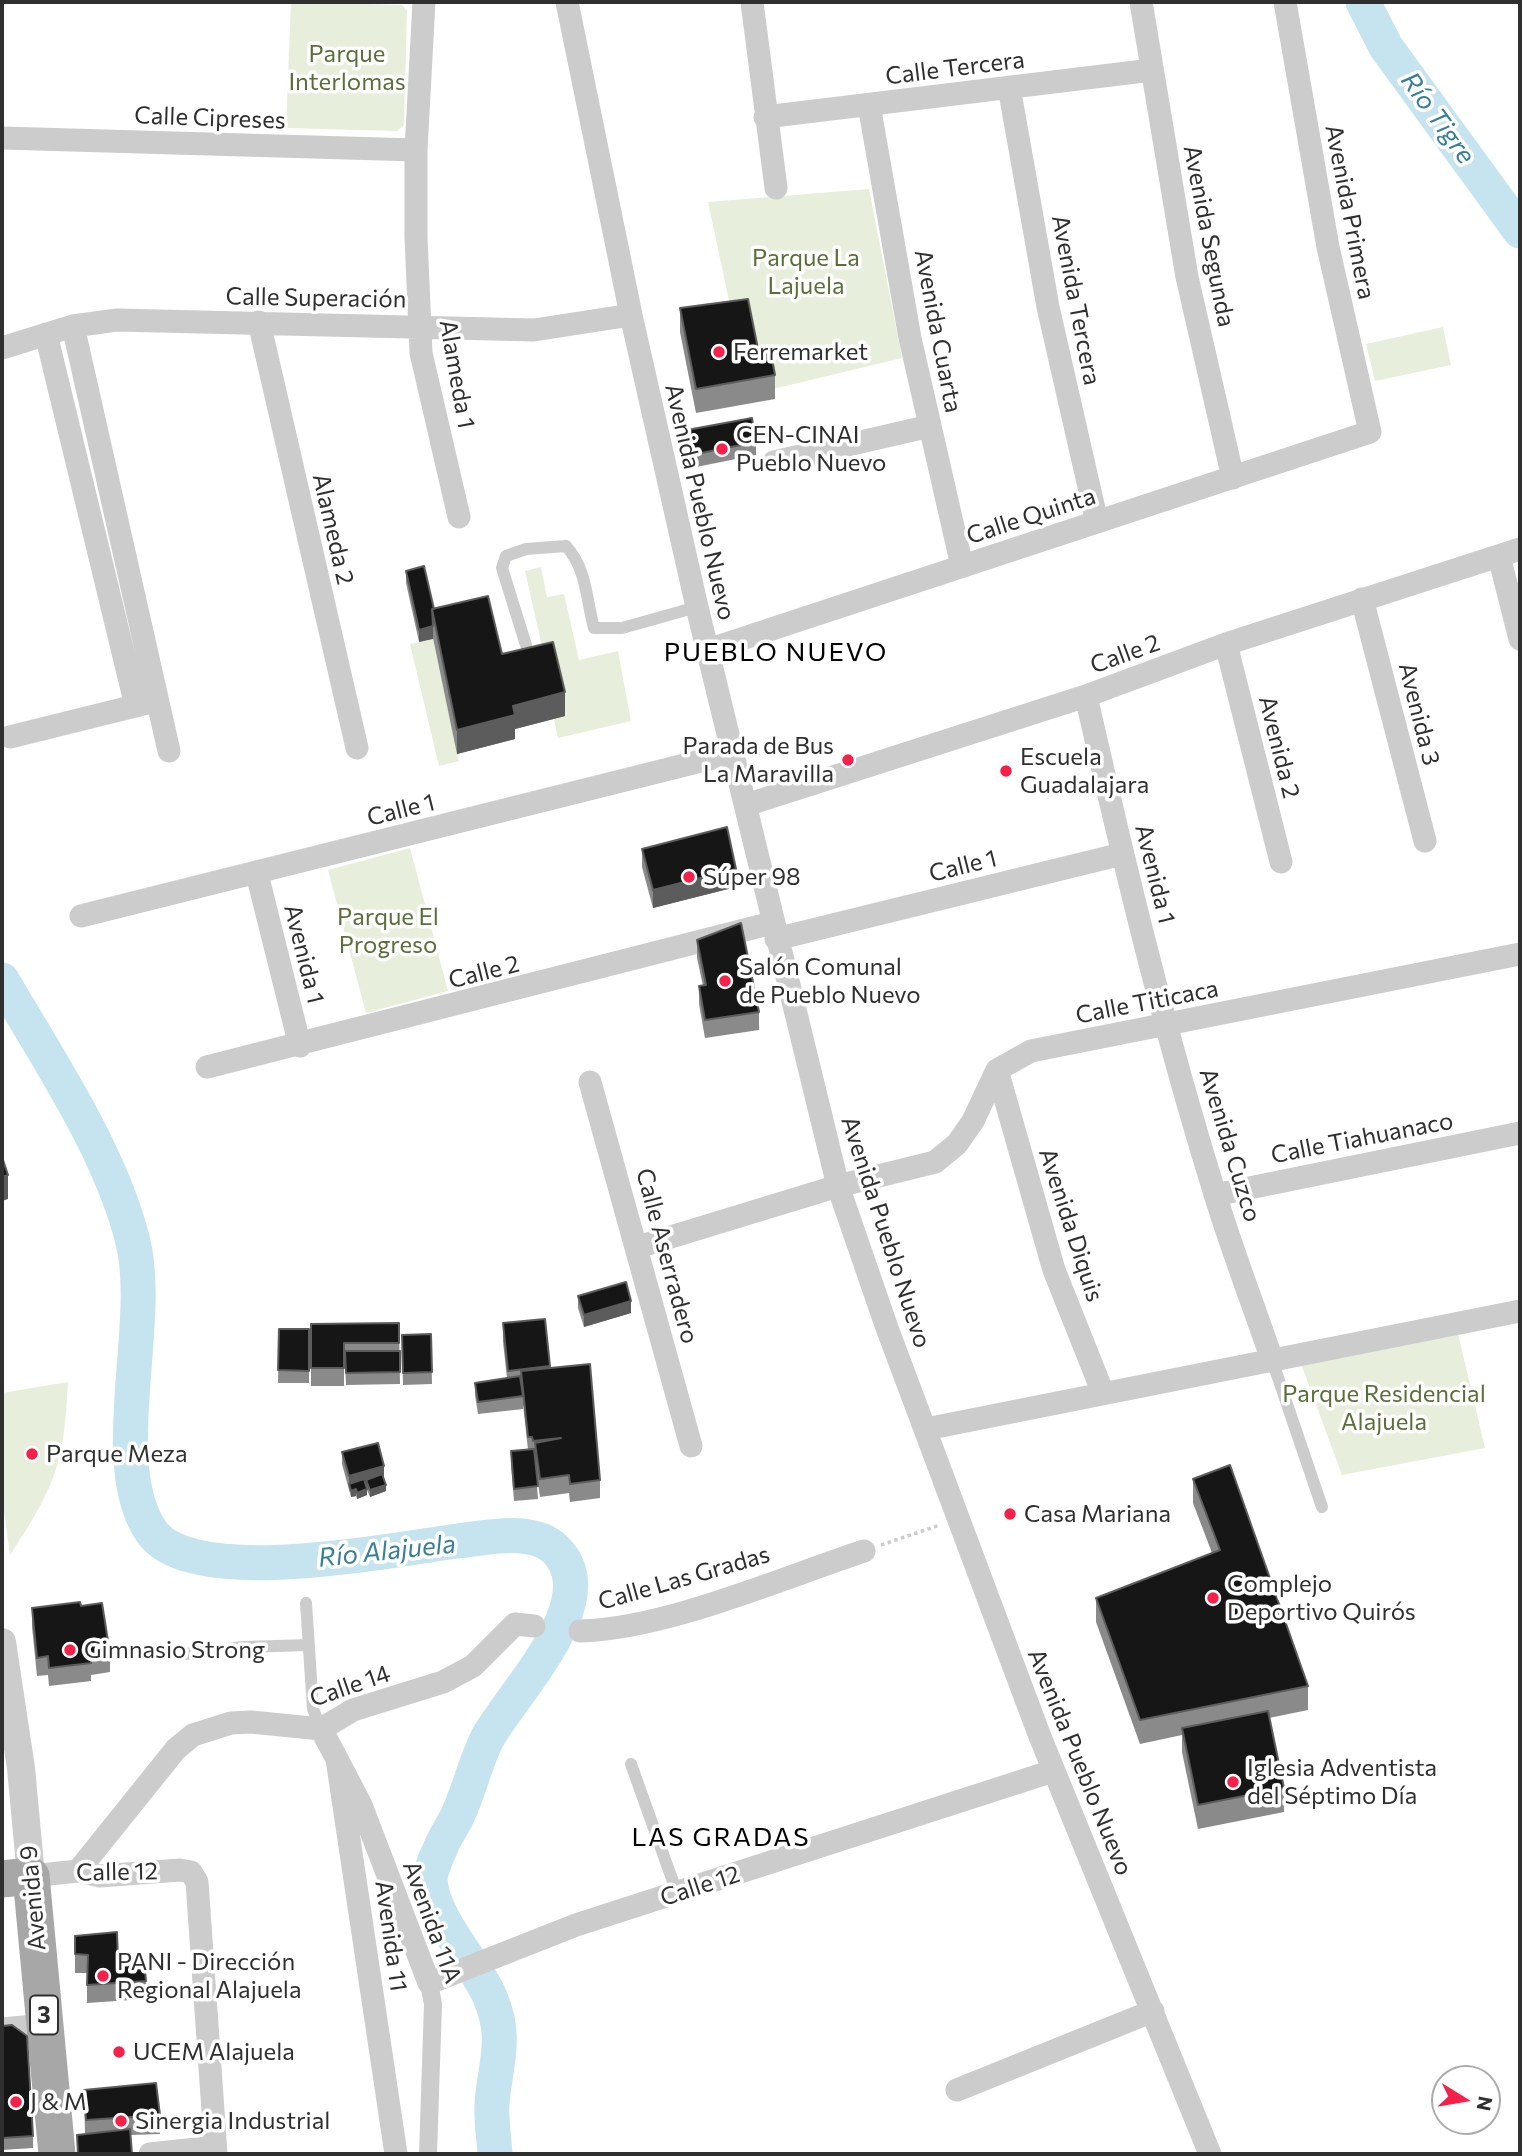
<!DOCTYPE html>
<html>
<head>
<meta charset="utf-8">
<style>
  body { margin:0 }
  #map { position:relative; width:1522px; height:2156px; overflow:hidden; background:#fff; font-family:Commissioner,sans-serif }
  canvas { display:block }
  .frame { position:absolute; inset:0; border:4px solid #2f2f2f; pointer-events:none }
  .north { position:absolute; left:1431px; top:2065px; width:70px; height:70px; box-sizing:border-box; background:#fff; border:2px solid #acacac; border-radius:50%; rotate:101deg; font-size:19px; font-weight:700; line-height:28px; text-align:center; color:#2f2f2f }
  .north::after { content:''; display:block; margin:auto; width:24px; height:32px; background:#f6214b; clip-path:polygon(50% 0,100% 100%,50% 72%,0 100%) }
</style>
</head>
<body>
<div id="map">
<canvas width="1522" height="2156"></canvas>
<div class="frame"></div>
<div class="north">N</div>
</div>
<script>
const ctx = document.querySelector('canvas').getContext('2d');
ctx.lineJoin = 'round';
function fillPath(path, color) {
  ctx.fillStyle = color;
  ctx.fill(path, 'evenodd');
}
function trace(path, color, width, dash) {
  ctx.strokeStyle = color;
  ctx.lineWidth = width;
  ctx.lineCap = dash ? 'butt' : 'round';
  ctx.setLineDash(dash || []);
  ctx.stroke(path);
}
function write(font, color, halo, rows, align = 'center') {
  ctx.font = font + ' Commissioner,sans-serif';
  ctx.lineWidth = 7;
  ctx.setLineDash([]);
  ctx.textBaseline = 'middle';
  ctx.strokeStyle = halo;
  ctx.fillStyle = color;
  for (const [text, x, y, turn = 0] of rows) {
    ctx.save();
    ctx.translate(x, y);
    ctx.rotate((+turn || 0) * Math.PI / 180);
    ctx.textAlign = isNaN(turn) ? turn : align;
    if (halo) ctx.strokeText(text, 0, 0);
    ctx.fillText(text, 0, 0);
    ctx.restore();
  }
}
fillPath(new Path2D(`
  M291 2 402 5 407 10 404 125 397 131 286 128Z
  M869 189 902 358 773 389 734 324 708 202Z
  M1443 327 1451 365 1375 381 1366 344Z
  M541 567 547 597 564 594 579 660 618 651 631 721 558 738 554 719 564 716 547 668 525 571Z
  M433 639 459 761 439 766 410 644Z
  M410 848 448 991 366 1013 328 870Z
  M1458 1334 1485 1448 1342 1475 1301 1364Z
  M68 1382C64 1464 55 1487 10 1555L2 1496V1393Z`), '#e7eedb');
trace(new Path2D(`
  M1363 2 1386 47 1520 231
  M2 980C48 1059 111 1152 133 1242 153 1324 105 1462 151 1531 191 1591 393 1549 458 1541 486 1538 533 1527 555 1549 608 1600 510 1695 487 1739 476 1761 470 1787 460 1810 455 1823 446 1834 441 1847 437 1855 431 1870 430 1878 430 1916 476 1963 490 1997 508 2039 495 2063 492 2104 491 2120 494 2138 495 2154`), '#c6e4ef', 35);
trace(new Path2D(`
  M881 1545 940 1525`), '#ccc', 3.5, [3.5, 3.5]);
trace(new Path2D(`
  M526 645 502 568 506 556 526 549 566 546C587 569 586 599 594 628H622L697 607
  M1272 1360 1322 1507
  M306 1603 313 1709 321 1729
  M185 1654 243 1647 309 1645
  M631 1764 677 1893`), '#ccc', 12);
trace(new Path2D(`
  M428 2154 433 2004 429 1983`), '#ccc', 18);
trace(new Path2D(`
  M424 2 416 150V237L421 353 459 517
  M567 2 631 315 697 607 838 1186 887 1328 1039 1734 1210 2154
  M752 2 776 188
  M1141 2 1187 277 1233 478
  M1009 87 1048 307 1097 522
  M869 105 910 338 962 566
  M765 117 1152 70
  M2 138 416 150
  M259 322 357 748
  M73 326 169 751
  M46 334 136 706
  M2 348 73 326 117 320 534 330 631 315
  M774 462 930 426
  M1499 556 1520 639
  M1362 599 1425 841
  M1226 644 1281 862
  M708 650 1370 432 1328 247 1285 2
  M1086 696C1124 863 1164 1030 1215 1194 1232 1250 1253 1304 1272 1360
  M10 737 151 702
  M746 805 1086 696 1226 644 1520 549
  M257 874 300 1046
  M81 916 733 753
  M776 939 1122 854
  M207 1067 772 923
  M997 1070 1054 1270 1103 1393
  M590 1082 691 1446
  M1215 1195 1520 1133
  M638 1247 838 1186 935 1162 957 1144 973 1121 997 1070 1031 1051 1520 954
  M926 1429 1520 1311
  M580 1631C665 1629 782 1578 864 1551
  M321 1729 337 1759 396 2154
  M337 1759 361 1805 429 1983 576 1925 1053 1771
  M78 1871 176 1749 193 1735 231 1723 251 1722 321 1729 353 1710 443 1682 473 1666 515 1624 534 1626
  M31 1876 78 1871 100 1876 180 1870 191 1872 197 1882 216 2154
  M2 2029 45 2025
  M957 2090 1153 2011
  M150 2154 215 2147`), '#ccc', 23);
trace(new Path2D(`
  M2 1642 21 1768 31 1876`), '#ccc', 28);
trace(new Path2D(`
  M2 1879 31 1876 57 2154`), '#a7a7a7', 37);
fillPath(new Path2D(`
  M680 308 758 349 775 375V399L696 413 680 332Z
  M687 430 756 442V455L691 468 687 442Z
  M406 571 434 609 502 654 565 716 515 729V739L457 754 433 638 419 642 406 583Z
  M642 849 736 887 653 908 642 867Z
  M697 940 759 1012V1030L705 1038 699 1004V986H703L697 958Z
  M578 1296 631 1313 584 1327 578 1308Z
  M545 1319 550 1368 600 1480V1498L570 1502 569 1493 540 1497 535 1461 538 1499 514 1501 511 1464V1451L528 1450 523 1404V1409L478 1414 475 1395V1383L507 1378 503 1342V1323Z
  M399 1323 400 1384 346 1385 345 1362H344V1386H311V1324Z
  M279 1329H309V1383H278Z
  M431 1334 432 1384 403 1385 402 1335Z
  M342 1452 384 1478 386 1491 370 1497 367 1490V1495L357 1499 356 1496 351 1497 342 1464Z
  M1193 1479 1308 1686V1710L1269 1718 1284 1788V1812L1198 1829 1182 1752V1735L1140 1744 1096 1622V1598L1212 1553 1193 1503Z
  M81 1606 110 1654V1672L91 1675V1681L49 1686 48 1675 37 1676 32 1627V1608Z
  M75 1936 118 1961 146 1981V1999L87 2003V1973H75Z
  M2 2026 33 2136V2148L2 2150Z
  M84 2090 160 2115V2134L131 2135 132 2154H77V2135L85 2134Z`), '#8a8a8a');
fillPath(new Path2D(`
  M433 626V639L419 642V630Z
  M565 692V716L515 729V739L457 754V730L513 706Z
  M736 869V887L653 908V890Z
  M8 1175V1199L2 1201V1177Z
  M631 1301V1313L584 1327V1315Z
  M384 1466V1478L366 1480V1483L349 1485V1476Z
  M386 1485V1491L370 1497V1490Z
  M356 1489V1496L351 1497V1491Z
  M367 1489V1495L357 1499V1493Z`), '#5c5c5c');
const building = new Path2D(`
  M748 299 758 349 770 348 775 375 696 389 680 308Z
  M752 418 756 442 691 455 687 430Z
  M424 566 434 609H432L433 626 419 630 406 571Z
  M488 596 502 654 553 642 565 692 513 706 515 715 457 730 432 609Z
  M727 827 736 869 653 890 642 849Z
  M741 923 759 1012 705 1020 699 986 706 985 697 940Z
  M2 1157 8 1175 2 1177Z
  M626 1282 631 1301 584 1315 578 1296Z
  M545 1319 550 1366 508 1371 503 1323Z
  M399 1323V1343H344V1368H311V1324Z
  M279 1329H309V1371L278 1370Z
  M431 1334 432 1372 403 1373 402 1335Z
  M345 1351H400V1372L346 1373Z
  M590 1364 600 1480 570 1484 569 1475 540 1479 535 1443 561 1438 533 1441 532 1437H528L521 1371Z
  M520 1376 523 1396 478 1402 475 1383Z
  M378 1443 384 1466 349 1476 342 1452Z
  M534 1449 538 1486 514 1489 511 1451Z
  M1230 1465 1308 1686 1140 1720 1096 1598 1220 1550 1193 1479Z
  M382 1474 386 1485 370 1490 366 1480Z
  M364 1479 367 1489 357 1493 356 1489 351 1491 349 1484Z
  M80 1602 81 1606 102 1603 110 1654 91 1657V1663L49 1668 48 1656 37 1658 32 1608Z
  M1268 1711 1284 1788 1198 1805 1182 1728Z
  M117 1932 118 1961 144 1960 146 1981 87 1985 88 1955 75 1954V1936Z
  M12 2025 27 2036 33 2136 2 2138V2026Z
  M156 2083 160 2115 86 2120 84 2090Z
  M130 2129 132 2154H78L77 2135Z`);
fillPath(building, '#161616');
trace(building, '#5c5c5c', 2);
for (const [x, y, r, color] of [
  [719,352,7,"#f6214b"],
  [722,449,7,"#f6214b"],
  [848,760,7,"#f6214b"],
  [1006,771,7,"#f6214b"],
  [689,877,7,"#f6214b"],
  [725,981,7,"#f6214b"],
  [32,1454,7,"#f6214b"],
  [1010,1514,7,"#f6214b"],
  [1213,1598,7,"#f6214b"],
  [70,1650,7,"#f6214b"],
  [1233,1782,7,"#f6214b"],
  [103,1976,7,"#f6214b"],
  [119,2052,7,"#f6214b"],
  [16,2102,7,"#f6214b"],
  [121,2121,7,"#f6214b"]
]) {
  const dot = new Path2D();
  dot.arc(x, y, r, 0, 2 * Math.PI);
  ctx.fillStyle = color;
  ctx.fill(dot);
  trace(dot, '#fff', 2.5);
}
for (const [x, y, w] of [
  [44,2015,28]
]) {
  const box = new Path2D();
  box.roundRect(x - w / 2, y - 19.5, w, 39, 5);
  ctx.fillStyle = '#fff';
  ctx.fill(box);
  trace(box, '#2f2f2f', 2);
}
write('bold 23px', '#2f2f2f', null, [
  ["3",44,2015]
]);
write('24px', '#596f38', '#fff', [
  ["Parque",347,54],
  ["Interlomas",347,82],
  ["Parque La",806,258],
  ["Lajuela",806,286],
  ["Parque El",388,917],
  ["Progreso",388,945],
  ["Parque Residencial",1384,1394],
  ["Alajuela",1384,1422]
]);
write('24px', '#2f2f2f', '#fff', [
  ["Calle Tercera",955,68,-7],
  ["Calle Cipreses",210,118,2],
  ["Avenida Primera",1350,212,79],
  ["Avenida Segunda",1209,236,79],
  ["Calle Superación",316,298,1],
  ["Avenida Tercera",1076,300,79],
  ["Avenida Cuarta",938,331,79],
  ["Alameda 1",457,374,80],
  ["Avenida Pueblo Nuevo",700,502,77],
  ["Calle Quinta",1031,516,-18],
  ["Alameda 2",333,529,77],
  ["Calle 2",1125,654,-20],
  ["Avenida 3",1419,714,76],
  ["Avenida 2",1279,747,76],
  ["Calle 1",401,810,-14],
  ["Calle 1",963,866,-14],
  ["Avenida 1",1155,874,76],
  ["Avenida 1",304,954,76],
  ["Calle 2",484,972,-14],
  ["Calle Titicaca",1147,1002,-11],
  ["Calle Tiahuanaco",1362,1138,-11],
  ["Avenida Cuzco",1230,1145,73],
  ["Avenida Diquis",1071,1225,72],
  ["Avenida Pueblo Nuevo",886,1232,72],
  ["Calle Aserradero",667,1256,75],
  ["Calle Las Gradas",684,1578,-16],
  ["Calle 14",350,1686,-19],
  ["Avenida Pueblo Nuevo",1080,1762,68],
  ["Calle 12",117,1872,-1],
  ["Calle 12",700,1886,-18],
  ["Avenida 9",33,1898,-95],
  ["Avenida 11A",432,1922,70],
  ["Avenida 11",391,1936,82]
]);
write('24px', '#2f2f2f', '#fff', [
  ["Ferremarket",733,352],
  ["CEN-CINAI",736,435],
  ["Pueblo Nuevo",736,463],
  ["Parada de Bus",834,746,"right"],
  ["La Maravilla",834,774,"right"],
  ["Escuela",1020,757],
  ["Guadalajara",1020,785],
  ["Súper 98",703,877],
  ["Salón Comunal",739,967],
  ["de Pueblo Nuevo",739,995],
  ["Parque Meza",46,1454],
  ["Casa Mariana",1024,1514],
  ["Complejo",1227,1584],
  ["Deportivo Quirós",1227,1612],
  ["Gimnasio Strong",84,1650],
  ["Iglesia Adventista",1247,1768],
  ["del Séptimo Día",1247,1796],
  ["PANI - Dirección",117,1962],
  ["Regional Alajuela",117,1990],
  ["UCEM Alajuela",133,2052],
  ["J & M",30,2102],
  ["Sinergia Industrial",135,2121]
], 'left');
write('italic 26px', '#357f99', '#fff', [
  ["Río Tigre",1438,118,54],
  ["Río Alajuela",387,1551,-6]
]);
ctx.letterSpacing = '2px';
write('26px', '#000', '#fff', [
  ["PUEBLO NUEVO",776,652],
  ["LAS GRADAS",721,1837]
]);
ctx.letterSpacing = '0px';
</script>
</body>
</html>
